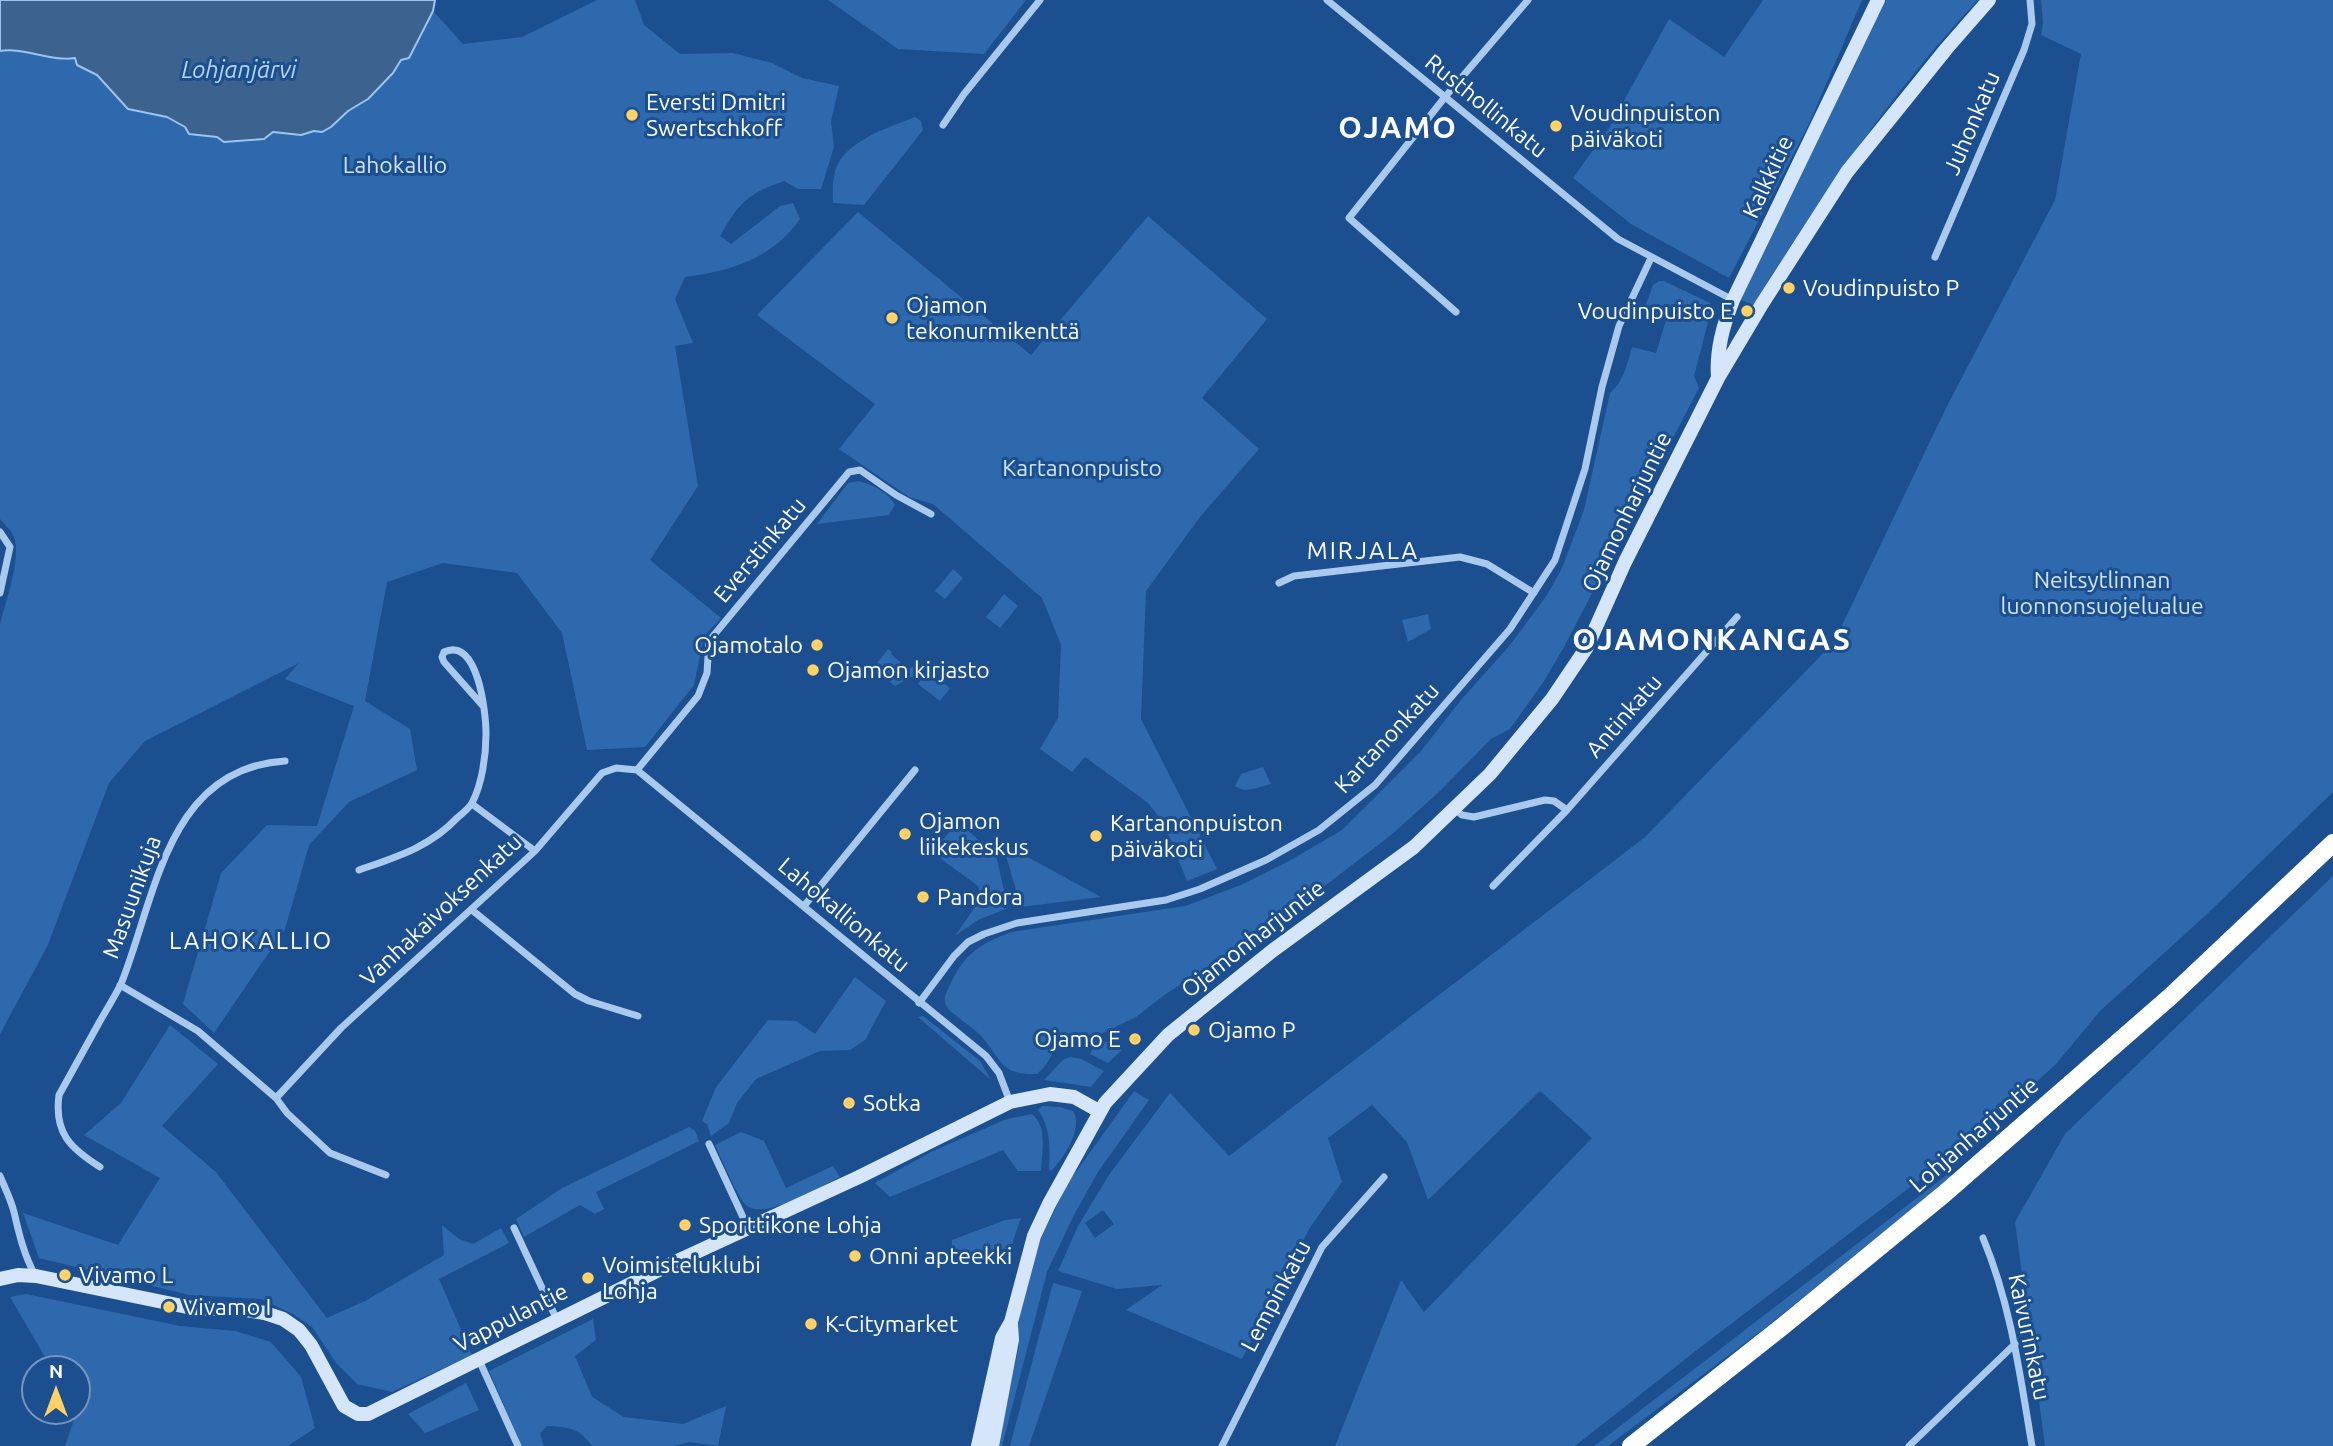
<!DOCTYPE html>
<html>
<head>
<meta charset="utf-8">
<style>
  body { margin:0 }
  #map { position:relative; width:2333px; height:1446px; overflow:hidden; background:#1b4f8f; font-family:Ubuntu,sans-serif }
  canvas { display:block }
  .north { position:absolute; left:21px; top:1355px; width:70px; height:70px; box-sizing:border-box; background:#1b4f8f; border:2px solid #7695bc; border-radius:50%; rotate:0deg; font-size:19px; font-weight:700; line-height:28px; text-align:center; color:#fff }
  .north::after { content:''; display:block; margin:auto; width:24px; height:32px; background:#ffd166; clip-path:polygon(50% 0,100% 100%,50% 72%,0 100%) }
</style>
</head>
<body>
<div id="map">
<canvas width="2333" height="1446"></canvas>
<div class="north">N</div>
</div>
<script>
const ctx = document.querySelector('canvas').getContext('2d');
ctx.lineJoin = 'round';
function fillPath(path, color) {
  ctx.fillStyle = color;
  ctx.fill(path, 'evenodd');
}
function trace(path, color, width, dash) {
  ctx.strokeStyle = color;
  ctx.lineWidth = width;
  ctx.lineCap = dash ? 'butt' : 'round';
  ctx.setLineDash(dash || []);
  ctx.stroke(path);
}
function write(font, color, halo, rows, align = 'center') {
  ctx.font = font + ' Ubuntu,sans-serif';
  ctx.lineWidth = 6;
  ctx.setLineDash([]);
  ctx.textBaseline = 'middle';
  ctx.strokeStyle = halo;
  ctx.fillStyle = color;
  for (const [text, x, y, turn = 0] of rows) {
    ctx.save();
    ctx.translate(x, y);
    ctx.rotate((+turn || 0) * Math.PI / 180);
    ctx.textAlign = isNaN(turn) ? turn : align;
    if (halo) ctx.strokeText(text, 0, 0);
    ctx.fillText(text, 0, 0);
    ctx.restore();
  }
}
fillPath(new Path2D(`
  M597 0H635L644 25 680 54 733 53 772 63 802 78 839 86 831 122 834 147 821 189H798L784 181C747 194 739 203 720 236L731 244 780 206 793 203 800 219C772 259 731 271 685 277L675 299 693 343 675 346 698 486 650 560 721 618 704 636 694 685 645 747 587 750 562 633 517 573 443 563 387 582 365 701 410 729 417 770 349 802 309 845 285 929 214 1033 183 1004 221 873 267 825 317 826 354 706 285 679 299 663 145 741 109 783 47 947 0 1034V625C5 602 22 558 14 537 11 530 5 525 0 519V51L9 49 65 60 75 58 77 65 97 75 128 109 167 117 185 127 217 137 224 142 252 141 273 132 301 135 331 127 348 111 368 99 398 67 401 60 408 57 433 11 463 44 522 37Z
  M828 0H1026L984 54 898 49Z
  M1763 0H1862L1809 124 1729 278 1631 224 1573 178 1609 128 1669 19 1724 57Z
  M1886 0H1978C1892 91 1820 199 1753 305L1741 300 1830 108Z
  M2041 0H2333V792L2205 916 2100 1011 2057 1063 1981 1133 1693 1353 1575 1446H1335L1401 1280 1424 1312 1592 1138 1540 1091 1428 1200 1407 1142 1372 1105 1328 1138 1342 1182 1309 1229 1242 1359 1126 1310 1162 1285 1117 1289 1058 1271 1078 1226 1109 1175 1170 1093 1229 1156 1645 837 1834 642 1947 406 2055 200 2081 54 2041 35 2043 23ZM1103 1210 1114 1224 1095 1238 1085 1223Z
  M915 117 921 121 923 130 864 205 833 203C833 195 832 185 834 176 839 142 888 128 915 117Z
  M858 212 1031 355 1148 216 1267 319 1202 398 1259 449 1200 517 1146 591 1141 719 1217 869 1187 881 1164 824 1148 803 1085 757 1072 772 1040 749 1058 718 1061 645 1042 598 933 504 909 497 839 449 875 404 757 315Z
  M1659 281H1664L1710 303 1712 307 1694 376 1699 388 1564 647 1544 681 1510 729 1491 739 1440 791 1390 836 1288 914 1166 994 1136 1017 1084 1042 1074 1041 1065 1035 1053 1038C1055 1054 1049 1063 1037 1074 1001 1075 1002 1061 983 1038 974 1027 952 1015 947 1007 942 999 946 994 949 987 964 954 978 945 1011 932L1185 906 1241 885 1289 861 1342 830 1421 751 1461 700 1510 645 1547 595 1562 568 1584 510 1610 393C1624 381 1627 364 1632 347L1656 353 1667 317 1649 313 1642 315 1653 285Z
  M858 481C872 484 889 493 895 505L889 515 817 524 848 483Z
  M953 569 963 578 945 599 935 591Z
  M1004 594 1018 606 1000 628 986 617Z
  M1428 614 1431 629 1408 642 1402 620Z
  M888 649 892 652 891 654 908 669 919 664 924 670 895 686 873 668Z
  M931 673 950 688 940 701 918 684 923 677Z
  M1263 767 1271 784C1259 787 1244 794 1235 786L1241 774Z
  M958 822 996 855 1008 908 978 920 955 936 981 898 978 886 937 856 936 848Z
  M1003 846 1013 849 1101 897 1021 907Z
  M2333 876V1446H2045L2015 1222 2065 1134Z
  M855 977 886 1001 865 1040 850 1050 820 1051 756 1079 737 1103 729 1123 711 1136 707 1124 702 1121 716 1087 768 1020 796 1021 815 1034Z
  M923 1016 980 1061 991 1080 918 1017Z
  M170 1025 218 1064 162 1126 216 1172 327 1318 365 1301 444 1255 442 1225 459 1239 473 1244 501 1228 509 1243 439 1279 472 1355 392 1392 357 1384 337 1364 312 1327 293 1314 261 1299 189 1295 39 1258 23 1213 118 1245 160 1178 84 1135 121 1103Z
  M1108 1041 1122 1050 1108 1063 1090 1054 1092 1050Z
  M1071 1057 1081 1059 1104 1071 1091 1087 1044 1080 1064 1059Z
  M1134 1091 1149 1100 1098 1172 1074 1215 1047 1272 1002 1446H998L1019 1345V1316L1041 1238 1068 1183Z
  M1042 1106 1060 1107 1073 1111C1084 1128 1063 1159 1051 1171L1049 1169C1050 1147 1051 1129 1038 1110Z
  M1032 1114C1048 1127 1042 1153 1041 1171H1018L1003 1150 890 1197 875 1183 933 1151 1007 1119Z
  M689 1127 695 1131 699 1141 596 1192 604 1209 595 1214 580 1205 524 1237 516 1219 562 1188Z
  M741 1132 764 1141 786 1188 833 1166 840 1177C821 1186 762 1223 745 1204 737 1196 721 1157 715 1145Z
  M1948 1174 1953 1176 1765 1328 1608 1446H1594Z
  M1021 1218 1006 1261 961 1257C954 1253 951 1249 952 1240L1005 1220Z
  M1053 1283 1082 1291 1029 1446H1010Z
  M26 1294 180 1326 235 1331 271 1342 301 1377 315 1428 288 1446H65L77 1411V1369H52L10 1297Z
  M593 1319 596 1340 575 1356 592 1397 624 1417 683 1424 726 1406 718 1446 689 1442 674 1446H592C579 1428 569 1427 547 1426L540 1433 544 1446H522L489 1371Z
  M466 1383 479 1410 425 1433 408 1414Z`), '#2e69ad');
const water = new Path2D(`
  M0 0H435L433 11 409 58 401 60 393 73 368 99 348 111 331 127 322 132 314 131 301 135 273 132 264 139 224 142 217 137 189 134 185 127 167 117 128 109 97 75 77 65 75 58C50 62 25 47 0 51Z`);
fillPath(water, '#3c6290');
trace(water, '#9cc4f0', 2);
trace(new Path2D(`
  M1327 0 1618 239 1733 300
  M943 125 964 94 1040 0
  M1935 257 2024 50 2032 24 2030 0
  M1456 312 1349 218 1445 97 1528 0
  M0 532 10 547 0 593
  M1279 583 1294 576 1460 557 1487 564 1534 593
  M637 770 698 696 707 673 709 641 849 472 860 470 896 495 931 514
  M472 804 535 851
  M1454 809 1462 815 1474 817 1545 800 1554 801 1567 810
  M359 870C396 857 430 847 457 818 462 814 469 808 472 803 482 784 486 756 486 734 486 713 478 636 444 652L442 657 444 662 483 706
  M1493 886 1567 810 1737 617
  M804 906 915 770
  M472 910 575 994 589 1001 638 1016
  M120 985 198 1031 276 1098 287 1113 330 1153 386 1175
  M919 1003 954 956 968 942 984 934 1017 923 1166 900 1200 889 1266 860 1319 830 1375 785 1510 629 1555 560 1585 469 1602 387 1619 326 1651 258
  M276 1098 341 1028 535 851 602 773 616 768 637 770 986 1056 999 1073 1010 1102
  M709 1144 748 1228
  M100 1167C70 1148 54 1133 59 1095 73 1070 86 1046 100 1021 107 1009 115 996 121 984 156 897 167 768 285 761
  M0 1176C5 1188 11 1200 14 1212 19 1234 24 1255 35 1275
  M514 1228 557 1320
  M1983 1238C2011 1305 2020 1375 2032 1446
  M479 1360 518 1446
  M1222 1446 1322 1247 1384 1177
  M1909 1446 2015 1344`), '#a9c9ee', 7);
trace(new Path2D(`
  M1718 378C1716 350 1723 326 1733 300L1878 0
  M0 1279 18 1275 36 1276 192 1308 246 1310 265 1313 283 1319 299 1330 311 1345 344 1406 358 1414H368L675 1262 859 1177 1010 1102 1050 1094 1074 1097 1099 1111
  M978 1446 1002 1338 1011 1322 1034 1236 1049 1204 1105 1103 1168 1035 1272 951 1414 847 1490 774 1552 699 1587 647 1625 562 1718 378 1762 304 1847 172 1947 48 1989 0
  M992 1446 1012 1340 1011 1322`), '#d6e6fa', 14);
trace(new Path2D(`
  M1631 1446 1783 1326 1944 1194 2171 996 2333 843`), '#fff', 18);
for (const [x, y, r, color] of [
  [632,115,7,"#ffd166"],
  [1556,126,7,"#ffd166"],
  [1789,288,7,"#ffd166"],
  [1747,311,7,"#ffd166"],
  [892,318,7,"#ffd166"],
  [817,645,7,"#ffd166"],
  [813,670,7,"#ffd166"],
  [905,834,7,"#ffd166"],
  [1096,836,7,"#ffd166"],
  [923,897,7,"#ffd166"],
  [1194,1030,7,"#ffd166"],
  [1135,1039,7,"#ffd166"],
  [849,1103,7,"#ffd166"],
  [685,1225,7,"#ffd166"],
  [855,1256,7,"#ffd166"],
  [65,1275,7,"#ffd166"],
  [588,1278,7,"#ffd166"],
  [169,1307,7,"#ffd166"],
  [811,1324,7,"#ffd166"]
]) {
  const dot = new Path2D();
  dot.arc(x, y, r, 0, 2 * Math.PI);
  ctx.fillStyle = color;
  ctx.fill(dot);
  trace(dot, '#1b4f8f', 2.5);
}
write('23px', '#fff', '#1b4f8f', [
  ["Eversti Dmitri",646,102],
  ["Swertschkoff",646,128],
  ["Voudinpuiston",1570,113],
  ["päiväkoti",1570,139],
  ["Voudinpuisto P",1803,288],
  ["Ojamon",906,305],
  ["tekonurmikenttä",906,331],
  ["Voudinpuisto E",1733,311,"right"],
  ["Ojamotalo",803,645,"right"],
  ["Ojamon kirjasto",827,670],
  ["Ojamon",919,821],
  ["liikekeskus",919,847],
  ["Kartanonpuiston",1110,823],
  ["päiväkoti",1110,849],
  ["Pandora",937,897],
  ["Ojamo P",1208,1030],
  ["Ojamo E",1121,1039,"right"],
  ["Sotka",863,1103],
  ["Sporttikone Lohja",699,1225],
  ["Onni apteekki",869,1256],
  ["Voimisteluklubi",602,1265],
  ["Lohja",602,1291],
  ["Vivamo L",79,1275],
  ["Vivamo I",183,1307],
  ["K-Citymarket",825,1324]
], 'left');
write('23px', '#fff', '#1b4f8f', [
  ["Rusthollinkatu",1486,106,39],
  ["Juhonkatu",1972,123,-67],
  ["Kalkkitie",1768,177,-65],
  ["Ojamonharjuntie",1627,512,-64],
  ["Everstinkatu",760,550,-50],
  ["Antinkatu",1624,716,-49],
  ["Kartanonkatu",1387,738,-47],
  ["Masuunikuja",132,897,-70],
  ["Vanhakaivoksenkatu",441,910,-43],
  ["Lahokallionkatu",844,915,40],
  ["Ojamonharjuntie",1253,939,-38],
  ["Lohjanharjuntie",1974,1135,-41],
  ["Lempinkatu",1276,1296,-62],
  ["Vappulantie",511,1318,-27],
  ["Kaivurinkatu",2029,1337,78]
]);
write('23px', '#cfe3fa', '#1b4f8f', [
  ["Lahokallio",395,165],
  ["Kartanonpuisto",1082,468],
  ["Neitsytlinnan",2102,580],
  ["luonnonsuojelualue",2102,606]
]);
write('italic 24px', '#b5d3f5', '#1b4f8f', [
  ["Lohjanjärvi",239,70]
]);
ctx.letterSpacing = '2px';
write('24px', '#fff', '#1b4f8f', [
  ["MIRJALA",1363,551],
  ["LAHOKALLIO",251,941]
]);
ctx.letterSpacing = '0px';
ctx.letterSpacing = '2px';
write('bold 30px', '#fff', '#1b4f8f', [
  ["OJAMO",1398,128],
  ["OJAMONKANGAS",1712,640]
]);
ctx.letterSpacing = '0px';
</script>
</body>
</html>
